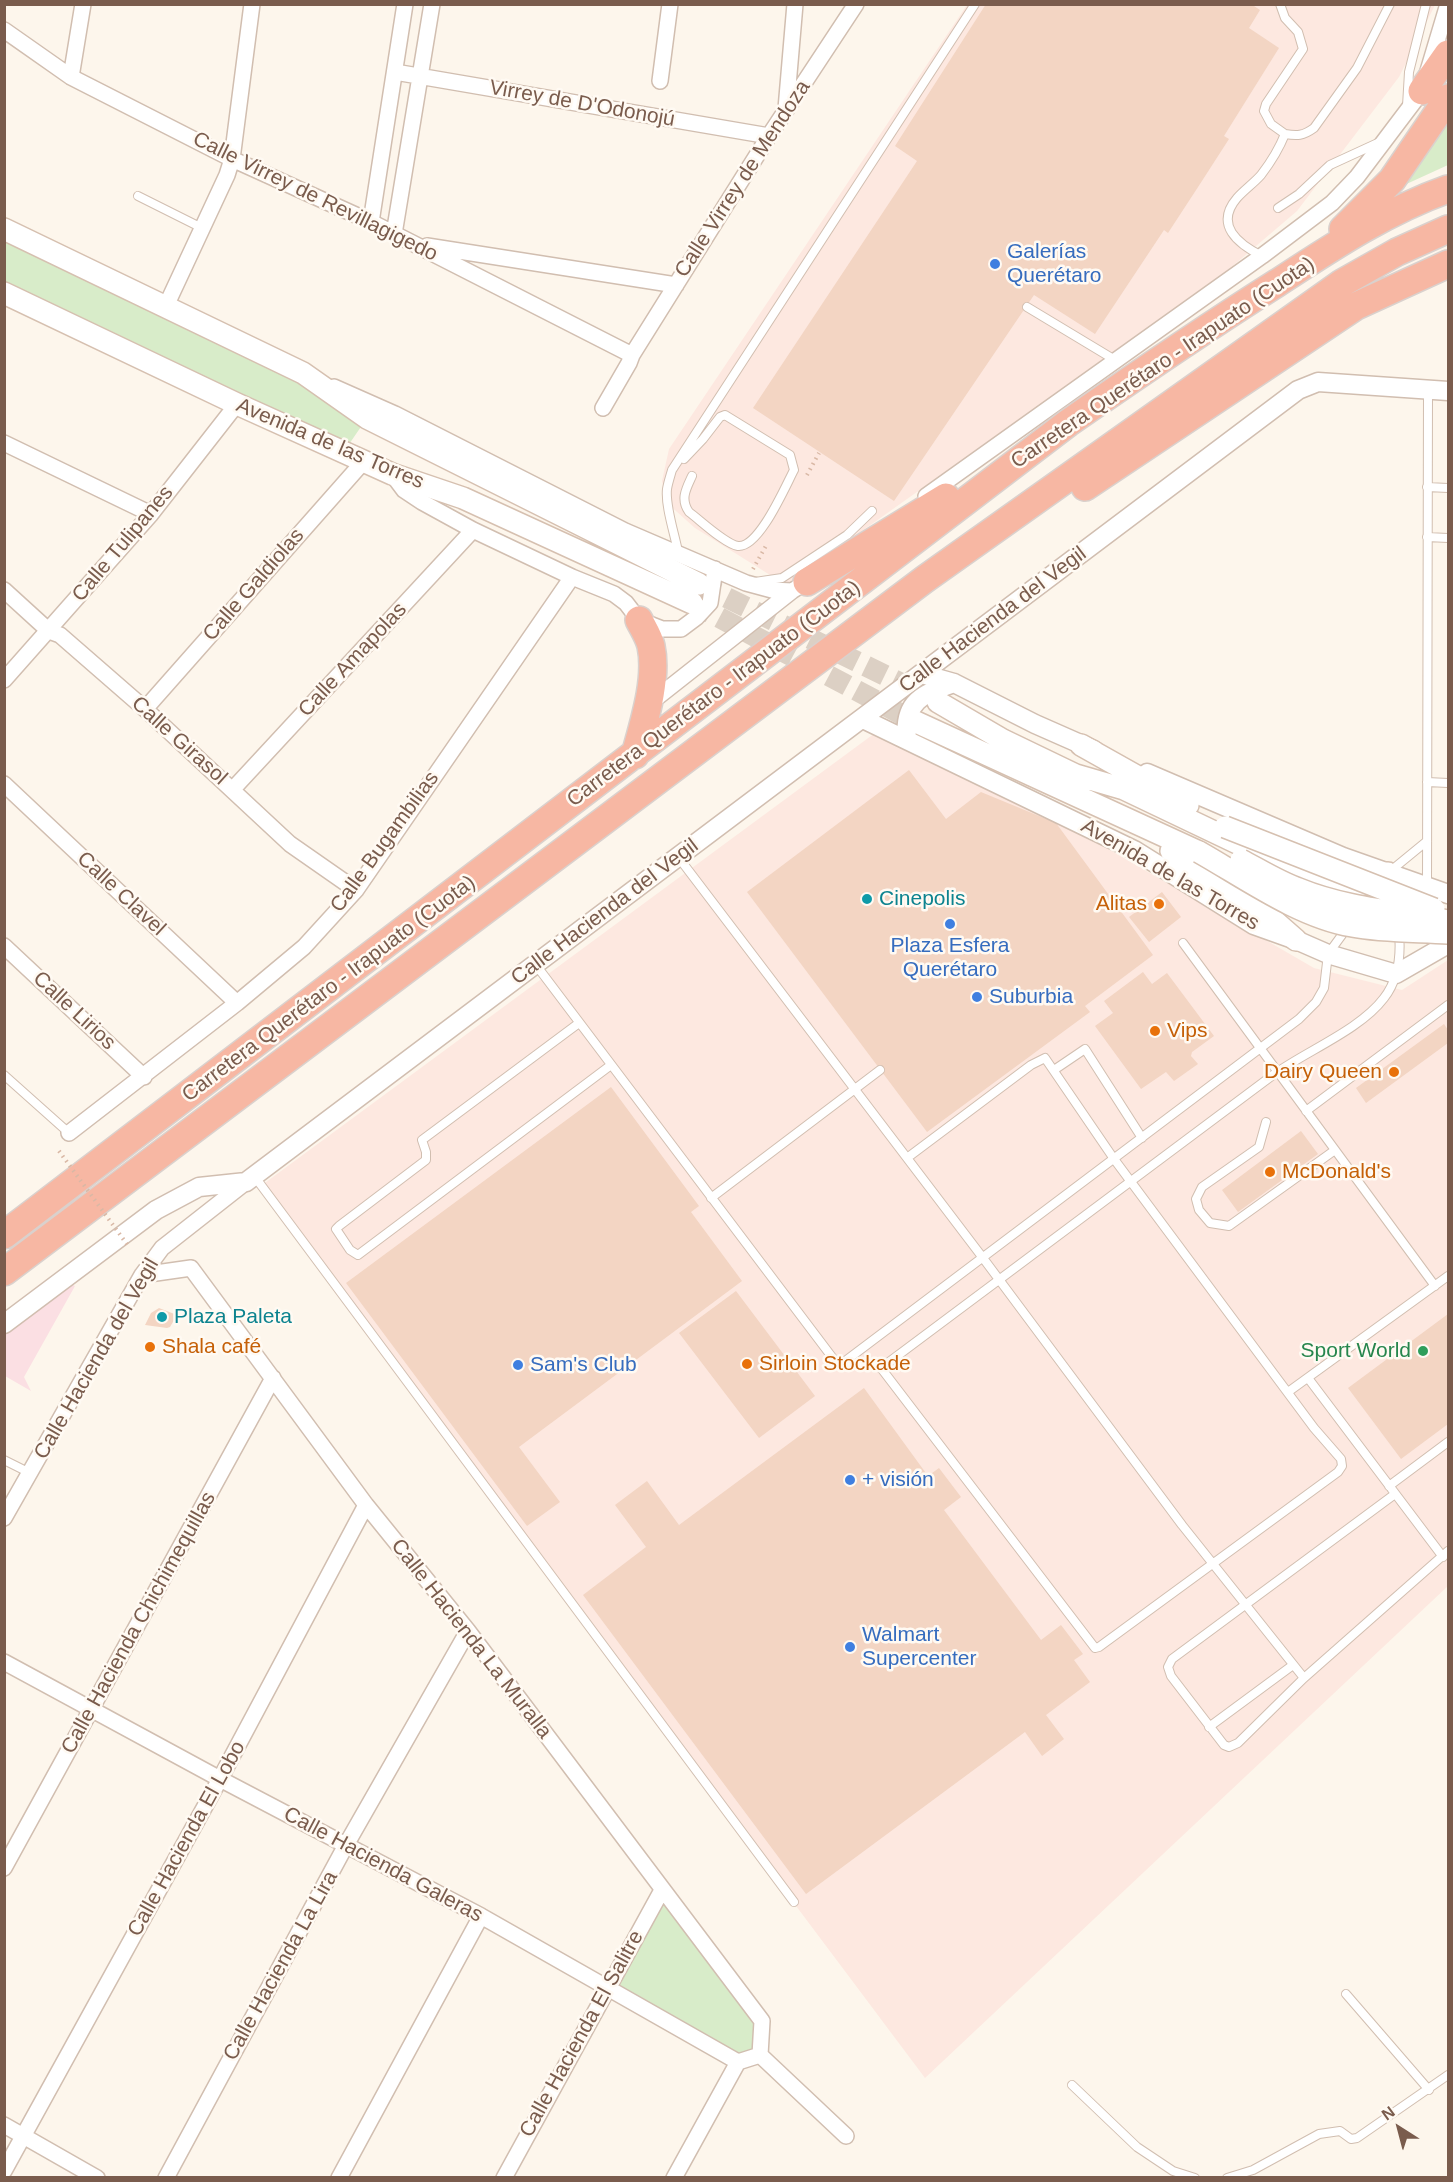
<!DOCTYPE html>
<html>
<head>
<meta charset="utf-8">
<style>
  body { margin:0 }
  #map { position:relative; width:1453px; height:2182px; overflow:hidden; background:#fdf6ec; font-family:Helvetica,sans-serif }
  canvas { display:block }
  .frame { position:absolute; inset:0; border:6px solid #7a5c4d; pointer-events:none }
  .north { position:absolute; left:1369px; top:2098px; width:60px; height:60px; -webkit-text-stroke:4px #fffaf3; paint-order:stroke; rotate:324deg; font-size:16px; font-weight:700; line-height:24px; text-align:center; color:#7a5c4d }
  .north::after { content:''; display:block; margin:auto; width:21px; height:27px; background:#7a5c4d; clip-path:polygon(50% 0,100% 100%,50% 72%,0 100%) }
</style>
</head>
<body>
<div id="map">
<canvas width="1453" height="2182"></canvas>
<div class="frame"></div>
<div class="north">N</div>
</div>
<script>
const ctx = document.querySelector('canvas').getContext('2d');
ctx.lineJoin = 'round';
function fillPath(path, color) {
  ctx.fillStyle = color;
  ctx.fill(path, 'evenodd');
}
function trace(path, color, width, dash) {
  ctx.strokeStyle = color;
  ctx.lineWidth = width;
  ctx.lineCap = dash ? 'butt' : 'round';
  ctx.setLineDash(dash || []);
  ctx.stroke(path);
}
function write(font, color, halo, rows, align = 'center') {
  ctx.font = font + ' Helvetica,sans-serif';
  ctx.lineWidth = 5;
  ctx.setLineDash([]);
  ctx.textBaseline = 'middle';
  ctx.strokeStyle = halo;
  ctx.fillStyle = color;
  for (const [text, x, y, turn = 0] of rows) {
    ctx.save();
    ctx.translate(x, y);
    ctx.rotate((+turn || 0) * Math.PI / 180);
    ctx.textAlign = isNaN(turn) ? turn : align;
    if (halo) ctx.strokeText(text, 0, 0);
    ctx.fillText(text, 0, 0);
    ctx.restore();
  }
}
fillPath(new Path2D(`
  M967 5H1435L1399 77 1297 211 1221 276 786 585 695 528 667 503 662 481 669 449Z
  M875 733 1065 824 1314 968 1402 990 1448 960V1586L925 2078 258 1188Z`), '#fde8e0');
fillPath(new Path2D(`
  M56 1276 75 1286 24 1377 31 1391 5 1376V1314Z`), '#fbdfe3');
fillPath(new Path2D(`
  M1448 114V165L1389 192Z
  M4 229 367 418 343 453 5 293Z
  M662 1890 762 2021 760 2055 738 2062 606 1989Z`), '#d8ecc9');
fillPath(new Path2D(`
  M986 4H1251L1260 10 1249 28 1279 48 1224 136 1229 139 1200 184 1168 233 1164 230 1095 334 1034 295 894 501 753 408 917 161 895 146Z
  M909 770 946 819 981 792 1056 823 1153 955 1085 1006 1090 1012 927 1132 747 892Z
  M1162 892 1181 917 1149 942 1129 917Z
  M1143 972 1152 984 1167 973 1214 1036 1192 1052 1191 1056 1198 1064 1174 1081 1166 1072 1141 1089 1095 1026 1113 1013 1104 1001Z
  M1444 1024 1448 1030V1043L1366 1103 1356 1088Z
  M611 1087 699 1206 691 1212 742 1281 519 1447 560 1502 527 1526 346 1283Z
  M1301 1131 1318 1154 1238 1212 1222 1190Z
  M736 1291 815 1396 759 1438 679 1333Z
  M159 1308 177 1315 170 1327 167 1328 145 1325 151 1313Z
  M1448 1314V1424L1401 1459 1348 1388Z
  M864 1388 928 1476 939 1468 961 1497 944 1510 1041 1640 1061 1625 1083 1654 1074 1660 1090 1682 1046 1715 1064 1739 1042 1756 1025 1732 806 1894 583 1595 646 1547 615 1505 647 1481 679 1525Z`), '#f3d5c3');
trace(new Path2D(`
  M699 584 921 693
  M692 603 916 722`), '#dcd0c4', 21, [21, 10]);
const service = new Path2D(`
  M1407 106 1409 72 1426 4
  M1285 134C1297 136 1303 136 1314 128L1357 68 1390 4
  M138 196 202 228
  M1278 208 1299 194 1330 165 1380 142
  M1262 256C1238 244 1214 225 1237 198 1244 190 1254 183 1261 175 1271 162 1279 149 1285 134L1271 124 1264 111 1266 104 1303 49 1298 32 1285 18 1280 4
  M1027 307 1115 360
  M684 459 703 439 720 417 725 415 790 455 794 470C785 487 759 548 738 546 725 544 700 520 689 512 680 499 686 489 692 476
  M1427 487 1448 488
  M1427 537 1448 538
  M678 552C675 535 665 506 667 489 668 483 670 477 672 470L975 4
  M755 582 782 578 847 535 872 511
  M1427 782 1448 783
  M679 858 983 1258 1182 1525 1304 1678
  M1388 873 1427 841
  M1427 885 1428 390
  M1183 943 1435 1286
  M536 965 838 1365 868 1363 881 1368C1012 1270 1143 1173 1273 1075 1306 1051 1360 1030 1384 998 1398 980 1401 955 1399 933
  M579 1023 422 1140 426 1152V1160L339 1226 336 1229 350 1250 358 1255 611 1065
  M1054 1070 1085 1049 1142 1138
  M4 1075 69 1133
  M1306 1111 1448 1005
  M1266 1122 1259 1147 1202 1187 1196 1199 1199 1210 1210 1223 1229 1226 1335 1150
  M255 1177 794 1902
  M711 1198 880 1070
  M840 1365 1299 1019 1316 1002 1324 988 1328 954 1347 928
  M881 1368 1095 1648 1099 1647 1338 1472 1342 1466 1341 1459 1314 1428 1114 1159 1045 1058 1031 1065 907 1158
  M1308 1378 1443 1557
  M1288 1392 1448 1276
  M4 1460 30 1473
  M1389 1486 1448 1442
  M1395 1494 1172 1659 1168 1667 1171 1676 1224 1745 1229 1747 1238 1743 1304 1678 1448 1551
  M1209 1727 1293 1665
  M1346 1994 1429 2090
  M1072 2085 1137 2147 1173 2171 1195 2178
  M1227 2178 1253 2170 1319 2134 1340 2131 1351 2139 1357 2138 1448 2075`);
const minor = new Path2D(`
  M4 30 71 77 232 159 371 222 632 355
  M395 72 769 136
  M71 77 83 4
  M660 81 670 4
  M786 109 795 4
  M371 222 405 4
  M394 234 432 4
  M427 246 676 285
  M166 306 227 175 232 159 252 4
  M334 387 395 414 625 531 746 583 772 590 792 591
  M603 408 629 363 632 355 769 136 856 4
  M4 443 151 514
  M392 474 404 490 422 502 473 530 572 577 614 594 626 603 639 620 662 629H681L697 617 710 603 715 569
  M926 496 1262 256 1332 203 1357 177 1422 91 1448 4
  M4 590 49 631 60 635 145 709 290 844 356 890
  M4 680 151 514 237 404
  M650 703 792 591 811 579
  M145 709 364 461
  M4 784 237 1003
  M233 789 473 530
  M4 946 144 1077
  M69 1133 237 1003 304 947 356 890 572 577
  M142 1275 191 1268 366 1505 468 1631 762 2021 760 2055
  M4 1518 142 1275 162 1248 246 1182
  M4 1662 220 1779 481 1916 738 2062 760 2055
  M4 1868 273 1378
  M760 2055 846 2136
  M4 2125 97 2178
  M4 2171 220 1779 366 1505
  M166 2178 346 1845 468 1631
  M339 2178 481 1916
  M504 2178 662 1890
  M674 2178 738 2062`);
const tertiary = new Path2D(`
  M922 674 954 683 1035 724 1094 750
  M863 719 1134 850 1254 925 1296 940 1328 954 1396 974 1448 944
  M907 739C903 701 923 694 954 683
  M1147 773 1343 857 1448 894
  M4 1324 156 1210 199 1187 246 1182 1298 390 1318 382 1448 391`);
const secondary = new Path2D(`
  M4 229 303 373 367 418 699 584
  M4 293 237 404 392 474 463 498 692 603
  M938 702 1003 740 1086 780
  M916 722 1199 852
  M1081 745 1188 805
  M1076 775 1124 789 1319 882C1353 890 1356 889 1388 873
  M1171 851 1255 904 1296 940`);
const motorway = new Path2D(`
  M1422 91 1448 54
  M1343 229 1392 180 1448 98
  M1085 487 1356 306 1448 264
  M807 582 946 497
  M635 755C644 722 658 679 651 646 649 637 643 628 639 620
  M4 1235 1068 423C1137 375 1206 328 1277 283 1332 247 1386 211 1448 189
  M4 1272 925 579 1342 283 1397 252 1448 229`);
trace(service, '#d1beb0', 10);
trace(minor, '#d1beb0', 18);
trace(tertiary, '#d1beb0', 21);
trace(secondary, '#d6c0b0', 24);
trace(motorway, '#dad1cd', 30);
trace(new Path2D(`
  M807 475 819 453
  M753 569 767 544`), '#d9b8a5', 4, [1.5, 4.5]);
trace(service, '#fff', 8);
trace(minor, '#fff', 15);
trace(tertiary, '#fff', 18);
trace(secondary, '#fff', 21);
trace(motorway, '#f7b7a3', 27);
const secondaryBridge = new Path2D(`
  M1225 827 1434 909
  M1199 852C1245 878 1299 917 1352 926 1383 932 1417 931 1448 933
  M1241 860C1260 870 1279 882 1299 889 1345 908 1400 912 1448 921`);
trace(secondaryBridge, '#d6c0b0', 24, []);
trace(new Path2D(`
  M59 1151 129 1247`), '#d9b8a5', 4, [1.5, 4.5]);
trace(secondaryBridge, '#fff', 21);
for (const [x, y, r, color] of [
  [995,264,6,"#3f7fe0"],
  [867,899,6,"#0f9aa8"],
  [1159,904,6,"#e8710a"],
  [950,924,6,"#3f7fe0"],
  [977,997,6,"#3f7fe0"],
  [1155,1031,6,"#e8710a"],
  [1394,1072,6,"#e8710a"],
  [1270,1172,6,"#e8710a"],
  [162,1317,6,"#0f9aa8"],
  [150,1347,6,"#e8710a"],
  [1423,1351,6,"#2e9e5b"],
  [747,1364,6,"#e8710a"],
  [518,1365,6,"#3f7fe0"],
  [850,1480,6,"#3f7fe0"],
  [850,1647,6,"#3f7fe0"]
]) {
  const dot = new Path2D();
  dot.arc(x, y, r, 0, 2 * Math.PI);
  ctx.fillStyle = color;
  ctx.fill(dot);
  trace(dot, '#fffaf3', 2);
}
write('21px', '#7a5c4d', '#fffaf3', [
  ["Virrey de D'Odonojú",582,104,10],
  ["Calle Virrey de Mendoza",743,179,-57],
  ["Calle Virrey de Revillagigedo",315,197,26],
  ["Carretera Querétaro - Irapuato (Cuota)",1163,363,-34],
  ["Avenida de las Torres",330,444,23],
  ["Calle Tulipanes",123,544,-50],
  ["Calle Galdiolas",254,585,-49],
  ["Calle Hacienda del Vegil",993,620,-37],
  ["Calle Amapolas",353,660,-47],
  ["Carretera Querétaro - Irapuato (Cuota)",714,694,-37],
  ["Calle Girasol",179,741,42],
  ["Calle Bugambilias",385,842,-54],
  ["Avenida de las Torres",1170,875,30],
  ["Calle Clavel",121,894,43],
  ["Calle Hacienda del Vegil",605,912,-37],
  ["Carretera Querétaro - Irapuato (Cuota)",329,989,-37],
  ["Calle Lirios",74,1011,43],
  ["Calle Hacienda del Vegil",97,1359,-60],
  ["Calle Hacienda Chichimequillas",139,1623,-61],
  ["Calle Hacienda La Muralla",471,1639,52],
  ["Calle Hacienda El Lobo",187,1839,-61],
  ["Calle Hacienda Galeras",383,1865,28],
  ["Calle Hacienda La Lira",281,1966,-61],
  ["Calle Hacienda El Salitre",582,2034,-61]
]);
write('21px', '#366cbe', '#fffaf3', [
  ["Galerías",1007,252],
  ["Querétaro",1007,276],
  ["Plaza Esfera",950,946,"center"],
  ["Querétaro",950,970,"center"],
  ["Suburbia",989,997],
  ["Sam's Club",530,1365],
  ["+ visión",862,1480],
  ["Walmart",862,1635],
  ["Supercenter",862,1659]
], 'left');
write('21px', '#0d838f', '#fffaf3', [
  ["Cinepolis",879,899],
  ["Plaza Paleta",174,1317]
], 'left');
write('21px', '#c56008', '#fffaf3', [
  ["Alitas",1147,904,"right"],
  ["Vips",1167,1031],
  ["Dairy Queen",1382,1072,"right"],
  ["McDonald's",1282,1172],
  ["Shala café",162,1347],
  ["Sirloin Stockade",759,1364]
], 'left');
write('21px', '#27864d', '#fffaf3', [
  ["Sport World",1411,1351]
], 'right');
</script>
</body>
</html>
